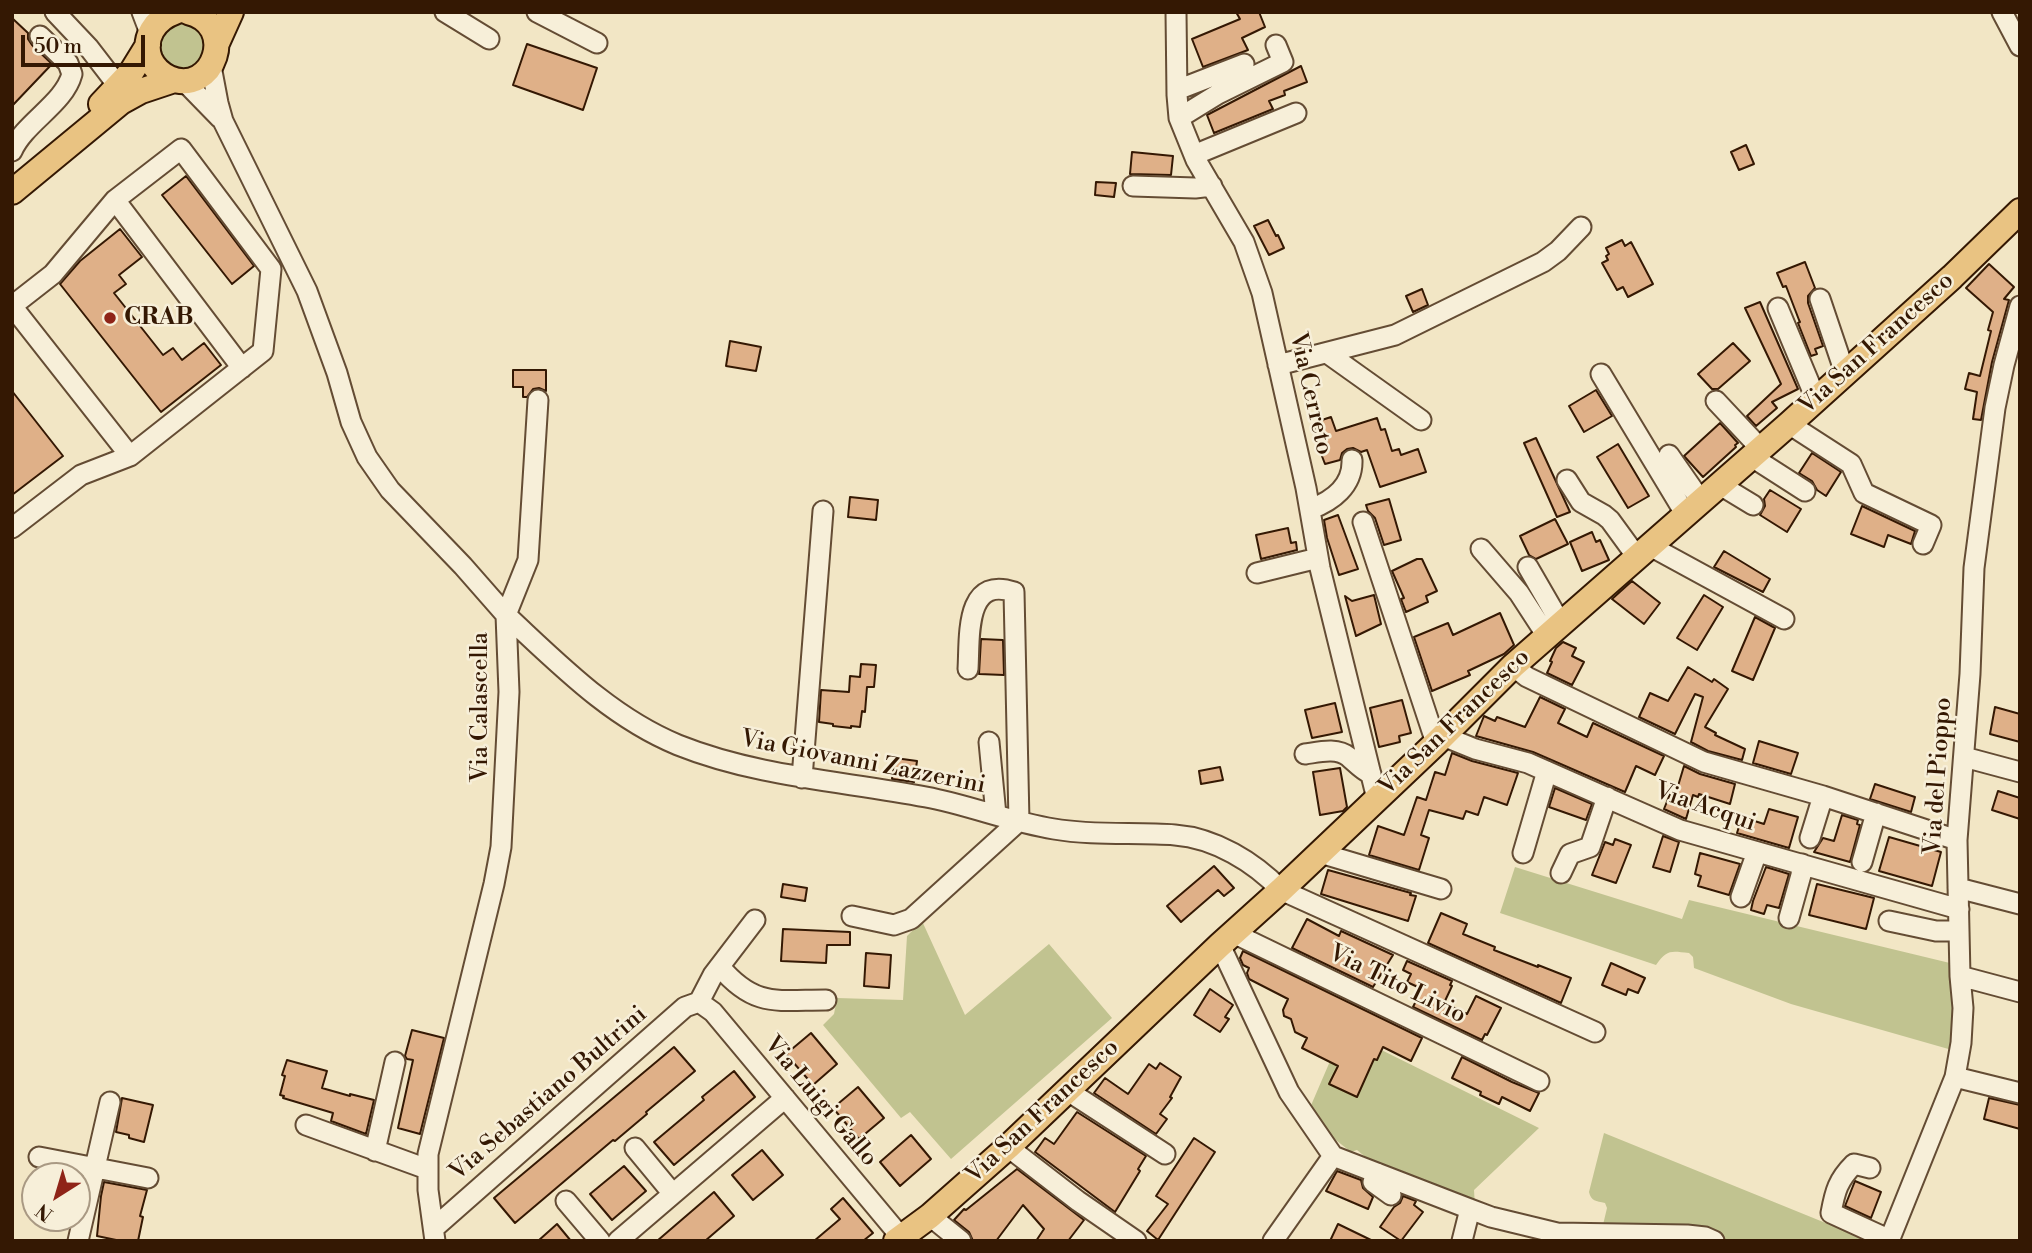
<!DOCTYPE html>
<html>
<head>
<meta charset="utf-8">
<style>
  body { margin:0 }
  #map { position:relative; width:2032px; height:1253px; overflow:hidden; background:#f2e6c5; font-family:"Libre Bodoni",serif }
  canvas { display:block }
  .frame { position:absolute; inset:0; border:14px solid #341803; pointer-events:none }
  .north { position:absolute; left:21px; top:1162px; width:70px; height:70px; box-sizing:border-box; background:#f7efd9; border:2px solid #a99983; border-radius:50%; rotate:217deg; font-size:19px; font-weight:700; line-height:28px; text-align:center; color:#341803 }
  .north::after { content:''; display:block; margin:auto; width:24px; height:32px; background:#8f2418; clip-path:polygon(50% 0,100% 100%,50% 72%,0 100%) }
  .scale { position:absolute; left:21px; top:35px; width:124px; height:32px; box-sizing:border-box; border:4px solid #341803; border-top:0; padding-left:9px; font-size:21px; line-height:24px; white-space:nowrap; color:#341803; -webkit-text-stroke:5px #f7efd9; paint-order:stroke }
</style>
</head>
<body>
<div id="map">
<canvas width="2032" height="1253"></canvas>
<div class="frame"></div>
<div class="north">N</div>
<div class="scale">50 m</div>
</div>
<script>
const ctx = document.querySelector('canvas').getContext('2d');
ctx.lineJoin = 'round';
function fillPath(path, color) {
  ctx.fillStyle = color;
  ctx.fill(path, 'evenodd');
}
function trace(path, color, width, dash) {
  ctx.strokeStyle = color;
  ctx.lineWidth = width;
  ctx.lineCap = dash ? 'butt' : 'round';
  ctx.setLineDash(dash || []);
  ctx.stroke(path);
}
function write(font, color, halo, rows, align = 'center') {
  ctx.font = font + ' "Libre Bodoni",serif';
  ctx.lineWidth = 5;
  ctx.setLineDash([]);
  ctx.textBaseline = 'middle';
  ctx.strokeStyle = halo;
  ctx.fillStyle = color;
  for (const [text, x, y, turn = 0] of rows) {
    ctx.save();
    ctx.translate(x, y);
    ctx.rotate((+turn || 0) * Math.PI / 180);
    ctx.textAlign = isNaN(turn) ? turn : align;
    if (halo) ctx.strokeText(text, 0, 0);
    ctx.fillText(text, 0, 0);
    ctx.restore();
  }
}
fillPath(new Path2D(`
  M178 20 196 24 208 45 198 66 175 71 158 54V36Z
  M1515 867 1682 919 1689 900 1954 964 1955 1029 1952 1050 1791 1004 1694 968 1693 957 1689 953C1671 951 1667 949 1656 965L1500 913Z
  M922 921 965 1015 1049 944 1112 1018 951 1159 910 1112 901 1118 823 1025 834 1014 837 998 903 1000 907 936Z
  M1343 1031 1539 1128 1474 1190 1475 1207 1369 1160 1357 1150 1351 1152 1318 1126 1309 1110Z
  M1604 1133 1870 1241H1728L1706 1233 1602 1229 1607 1208 1605 1203C1596 1201 1591 1201 1589 1192Z`), '#c1c390');
const building = new Path2D(`
  M1236 12H1259L1265 27 1242 38 1248 50 1203 67 1192 39 1240 19Z
  M12 18 28 33V39L32 45 52 64 12 106Z
  M527 44 597 68 583 110 513 85Z
  M1301 66 1307 82 1284 91 1285 95 1269 101 1273 109 1214 133 1207 115Z
  M1746 145 1754 164 1739 170 1731 152Z
  M1132 152 1173 156 1171 175 1130 174Z
  M186 176 254 266 232 284 162 195Z
  M1096 182 1116 183 1114 197 1095 195Z
  M1268 220 1276 236 1278 235 1284 248 1269 255 1254 226Z
  M120 229 142 257 119 275 126 284 114 293 163 355 173 348 182 360 204 343 221 365 161 412 60 284 80 261Z
  M1622 240 1625 246 1631 242 1653 284 1628 297 1623 287 1617 290 1602 263 1608 260 1606 256 1609 254 1606 248Z
  M1805 262 1815 288 1808 296V303L1823 346 1815 349 1817 354 1811 356 1798 323 1800 322 1799 320 1786 286 1783 287 1777 273Z
  M1989 264 2014 287 2004 299 2009 300 1992 362 1981 420 1973 419 1977 392 1965 389 1969 373 1980 376 1991 331 1988 330 1993 312 1966 288Z
  M1422 289 1428 305 1413 312 1406 296Z
  M1760 302 1798 389 1772 402 1777 408 1756 426 1747 416 1781 384 1745 308Z
  M730 341 761 347 756 371 726 366Z
  M1733 343 1750 361 1718 389H1712L1698 374Z
  M513 370H546V391L539 388 533 389 527 397H523V387H513Z
  M1596 390 1612 416 1584 432 1569 406Z
  M12 391 63 456 12 495Z
  M1331 417 1336 431 1377 418 1381 430 1385 429 1392 451 1399 449 1401 455 1418 449 1426 472 1380 487 1367 450 1361 452 1353 448 1347 449 1342 453 1340 460 1325 464 1315 438 1318 437 1313 423Z
  M1720 423 1738 443 1735 445 1736 447 1703 477 1684 456Z
  M1536 438 1570 512 1557 517 1524 443Z
  M1618 444 1649 496 1628 508 1597 457Z
  M1812 453 1841 472 1826 496 1817 490 1812 481 1799 473Z
  M1770 490 1801 509 1787 532 1760 515 1765 506 1764 499Z
  M850 497 878 500 876 520 848 517Z
  M1389 499 1401 540 1384 545 1375 518 1368 511 1366 505Z
  M1862 506 1915 531 1911 544 1888 535 1884 547 1851 534Z
  M1338 515 1358 569 1339 575 1327 538 1324 520Z
  M1555 519 1568 544 1536 559 1529 555 1520 536Z
  M1288 528 1291 543 1296 542 1297 550 1261 559 1256 535Z
  M1592 532 1596 542 1600 540 1609 560 1582 571 1570 542Z
  M1724 551 1770 579 1763 592 1714 567Z
  M1417 559H1422L1437 591 1426 596 1428 602 1406 612 1401 599 1404 598 1392 571Z
  M1632 581 1660 603 1644 624 1612 599Z
  M1374 595 1381 624 1356 636 1345 596 1352 601Z
  M1704 595 1723 607 1697 650 1677 638Z
  M1500 613 1514 645 1504 654 1468 671 1470 675 1432 691 1414 637 1448 623 1453 635Z
  M1755 617 1775 628 1753 680 1732 671Z
  M981 639 1003 640 1004 675 979 674Z
  M1563 642 1576 648 1572 656 1584 662 1572 685 1547 673 1552 662 1550 661 1556 648Z
  M861 664 876 665 874 687H867L865 712 862 711 860 727 851 726V728L833 726V724L819 722 821 690 849 692 850 676 860 677Z
  M1688 667 1712 682 1714 679 1728 689 1705 727 1716 733 1715 735 1745 749 1742 760 1708 751 1691 742 1703 697 1695 694 1675 734 1639 717 1650 693 1668 701Z
  M1540 697 1565 709 1558 723 1587 737 1593 723 1664 756 1655 775 1636 766 1625 792 1533 752 1476 736 1484 716 1495 721 1497 717 1525 727Z
  M1402 700 1411 733 1399 736 1400 742 1379 747 1370 708Z
  M1335 703 1342 732 1312 738 1305 710Z
  M1995 707 2020 714V742L1990 734Z
  M1759 741 1798 753 1791 774 1753 763Z
  M1452 753 1472 761 1518 773 1507 805 1484 797 1478 815 1466 811 1463 819 1429 810 1421 835 1429 838 1419 870 1369 855 1378 826 1404 835 1417 797 1426 800 1435 772 1445 775Z
  M895 758 917 761 914 782 892 779Z
  M1684 766 1700 774 1735 784 1730 804 1699 794 1698 797 1693 795 1686 819 1664 809 1670 794 1675 796Z
  M1220 767 1223 780 1201 784 1199 771Z
  M1340 768 1347 807 1343 811 1320 815 1313 772Z
  M1875 784 1915 797 1911 812 1870 799Z
  M1555 788 1592 804 1586 820 1549 807Z
  M1998 791 2020 798V819L1992 810Z
  M1769 809 1798 817 1789 848 1737 833 1742 817 1764 824Z
  M1842 815 1858 820 1857 824 1860 825 1850 862 1814 852 1823 838 1834 841Z
  M1663 836 1679 842 1670 872 1653 867Z
  M1889 837 1941 852 1932 886 1879 871Z
  M1615 839 1631 845 1616 883 1592 875 1605 842 1613 845Z
  M1700 853 1740 864 1729 895 1698 886 1701 876 1695 874Z
  M1214 866 1234 888 1224 896 1218 890 1181 922 1167 906Z
  M1766 867 1789 874 1779 908 1767 905 1764 914 1751 910 1753 901Z
  M1328 870 1411 893 1410 895 1416 896 1408 921 1321 894Z
  M783 884 807 888 805 901 781 897Z
  M1817 884 1874 898 1866 929 1809 915Z
  M1441 913 1467 924 1463 934 1495 947 1494 950 1538 967V965L1571 978 1561 1003 1428 943Z
  M1307 919 1339 936 1341 931 1393 955 1373 987 1292 948Z
  M783 929 850 932V945H827L826 963 781 961Z
  M1243 951 1422 1038 1411 1061 1383 1047 1377 1060 1374 1059 1357 1097 1329 1084 1338 1066 1302 1048 1307 1038 1295 1032 1291 1019 1284 1016 1283 1010 1288 999 1249 979 1247 973 1249 968 1243 965 1240 958Z
  M866 953 891 955 889 988 864 986Z
  M1407 961 1452 981 1450 985 1452 986 1444 1003 1467 1014 1476 996 1501 1008 1487 1035 1485 1034 1482 1040 1413 1007 1422 989 1407 982 1411 974 1403 970Z
  M1611 963 1645 978 1638 993 1628 989 1626 995 1602 985Z
  M1210 989 1233 1005 1225 1017 1229 1019 1220 1032 1194 1015Z
  M412 1030 444 1038 420 1134 398 1128 413 1060 407 1059 405 1056Z
  M811 1033 837 1064 813 1085 786 1054Z
  M674 1047 695 1071 646 1112 647 1114 615 1141 613 1140 515 1223 494 1198Z
  M1462 1057 1512 1082 1539 1093 1530 1111 1502 1097 1499 1104 1480 1095 1481 1092 1452 1078Z
  M287 1060 327 1071 322 1088 350 1096V1094L374 1100 366 1134 331 1121 333 1113 283 1098 284 1096 280 1095 285 1076 282 1075Z
  M1160 1063 1181 1077 1170 1097 1172 1098 1160 1114 1167 1119 1156 1134 1094 1093 1105 1078 1128 1094 1149 1064 1156 1069Z
  M734 1071 755 1097 674 1165 654 1142 704 1100 702 1097Z
  M858 1087 884 1118 859 1139 833 1108Z
  M122 1098 153 1105 144 1142 129 1138V1135L116 1132Z
  M1989 1098 2020 1105V1129L1984 1119Z
  M1077 1112 1146 1156 1138 1169 1140 1171 1115 1212 1035 1152 1045 1138 1054 1144Z
  M911 1135 931 1159 900 1186 880 1162Z
  M1194 1138 1215 1152 1158 1240 1147 1231 1168 1204 1156 1196Z
  M762 1150 783 1175 753 1200 732 1175Z
  M624 1166 646 1191 612 1220 590 1194Z
  M1017 1169 1084 1220 1068 1241H1036L1044 1229 1023 1205 996 1241H973L969 1232 954 1220 964 1209 966 1210Z
  M1337 1171 1361 1180 1363 1188 1373 1197 1368 1209 1326 1191Z
  M1855 1181 1881 1192 1871 1218 1845 1206Z
  M104 1182 147 1190 140 1216 143 1217 138 1241H121L97 1236 101 1196Z
  M714 1192 734 1216 705 1241H657Z
  M1403 1196 1416 1201 1414 1205 1423 1212 1401 1241 1380 1227 1394 1207 1400 1203Z
  M843 1198 873 1233 863 1241H814L840 1219 831 1209Z
  M557 1224 571 1241H538Z
  M1338 1224 1373 1241H1330Z`);
fillPath(building, '#dfb088');
trace(building, '#341803', 2);
const minor = new Path2D(`
  M55 12 89 48 119 87
  M142 12 150 33
  M445 12 489 39
  M537 12 597 43
  M1176 12 1177 95 1179 118 1196 160 1244 242 1262 293 1306 488 1320 568 1377 799
  M2002 12 2020 46
  M211 66 218 103 223 121 307 291 337 373 351 422 367 457 390 490 463 566 506 615 509 692 501 847 494 884 428 1154V1190L435 1241
  M184 81 220 118
  M1177 90 1244 64
  M1179 118 1218 94 1283 62 1276 45
  M12 151C25 122 64 104 72 74L68 63 40 36
  M1194 155 1296 113
  M1133 186 1195 188 1212 186
  M115 200 242 368
  M1820 299 1845 373
  M12 306 53 274 115 200 181 149 271 269 263 351 130 456 81 475 12 528
  M12 306 130 456
  M1778 308 1816 399
  M1327 353 1421 420
  M1278 365 1395 335 1543 262 1558 251 1581 227
  M1601 374 1686 515
  M538 400 528 560 506 615C559 664 610 717 678 745 758 777 843 781 926 797 969 805 1010 822 1054 829 1094 836 1135 832 1175 835 1215 838 1254 862 1281 890L1595 1032
  M1716 401 1761 449
  M1789 424 1851 464 1864 493 1931 525 1923 544
  M1669 455 1701 501
  M1752 457 1805 491
  M1567 480 1581 502 1604 515 1610 520 1637 557
  M1720 485 1753 505
  M1311 509C1332 501 1353 486 1352 460
  M1363 522 1436 743
  M1650 546 1784 619
  M1481 549 1519 593 1547 636
  M1528 567 1561 624
  M1257 573 1318 558
  M1513 666 1527 677 1704 762 1823 796 1957 840
  M1443 736 1475 749 1528 763 1680 830 1959 909
  M989 742 996 815
  M1305 754C1319 752 1337 747 1349 757 1357 764 1362 770 1371 774
  M1964 757 2020 772
  M802 778 823 511
  M1810 838 1823 796
  M1320 853 1441 889
  M1523 853 1547 771
  M1862 862 1876 813
  M1561 873 1570 854 1590 847 1607 797
  M1958 888 2020 904
  M1741 897 1757 852
  M852 916 894 925 911 919 1019 821 1014 592C964 575 970 638 968 669
  M1789 918 1801 875 1802 864
  M1889 921 1936 931H1959
  M1233 933 1539 1081
  M1220 945 1289 1092 1333 1156 1470 1209 1491 1217 1557 1233 1687 1235 1705 1237 1714 1241
  M720 967C755 1008 777 1000 826 1000
  M1960 976 2020 992
  M699 1002 713 1012 901 1237
  M699 1002 713 975 755 920
  M1955 1077 2020 1093
  M1068 1091 1165 1154
  M306 1125 427 1169
  M1008 1147 1078 1201 1136 1241
  M635 1148 673 1194
  M375 1151 395 1062
  M39 1157 148 1178
  M1870 1168 1854 1164C1838 1180 1835 1191 1831 1213L1890 1240
  M1377 1173 1373 1182 1391 1195
  M566 1201 600 1241
  M930 1216 961 1241
  M434 1228 685 1007 699 1002
  M78 1241 110 1102
  M618 1241 785 1098
  M1273 1241 1333 1156
  M1462 1241 1470 1209
  M1889 1241 1955 1077 1961 1043 1963 1008 1960 976 1957 840 1970 674 1974 568 1995 408 2004 365 2020 306`);
const major = new Path2D(`
  M175 12C155 19 142 38 150 59 154 68 161 74 169 78 214 97 239 24 188 12
  M217 43 231 12
  M101 104 132 71 148 45
  M12 192 121 102 141 91 174 80
  M896 1241 930 1216 1008 1147 1220 945 1281 890 1436 743 1513 666 1789 424 1952 277 2020 211`);
trace(minor, '#644c34', 23);
trace(major, '#341803', 28);
trace(minor, '#f7efd9', 19);
trace(major, '#e9c382', 24);
for (const [x, y, r, color] of [
  [110,318,7,"#8f2418"]
]) {
  const dot = new Path2D();
  dot.arc(x, y, r, 0, 2 * Math.PI);
  ctx.fillStyle = color;
  ctx.fill(dot);
  trace(dot, '#f7efd9', 2.5);
}
write('bold 24px', '#341803', '#f7efd9', [
  ["CRAB",124,318]
], 'left');
write('24px', '#341803', '#f7efd9', [
  ["Via San Francesco",1877,344,-42],
  ["Via Cerreto",1310,394,77],
  ["Via Calascella",481,707,-90],
  ["Via San Francesco",1455,723,-44],
  ["Via Giovanni Zazzerini",863,763,11],
  ["Via del Pioppo",1939,776,-86],
  ["Via Acqui",1705,808,19],
  ["Via Tito Livio",1397,985,26],
  ["Via Sebastiano Bultrini",549,1094,-41],
  ["Via Luigi Gallo",820,1102,50],
  ["Via San Francesco",1043,1112,-43]
]);
</script>
</body>
</html>
